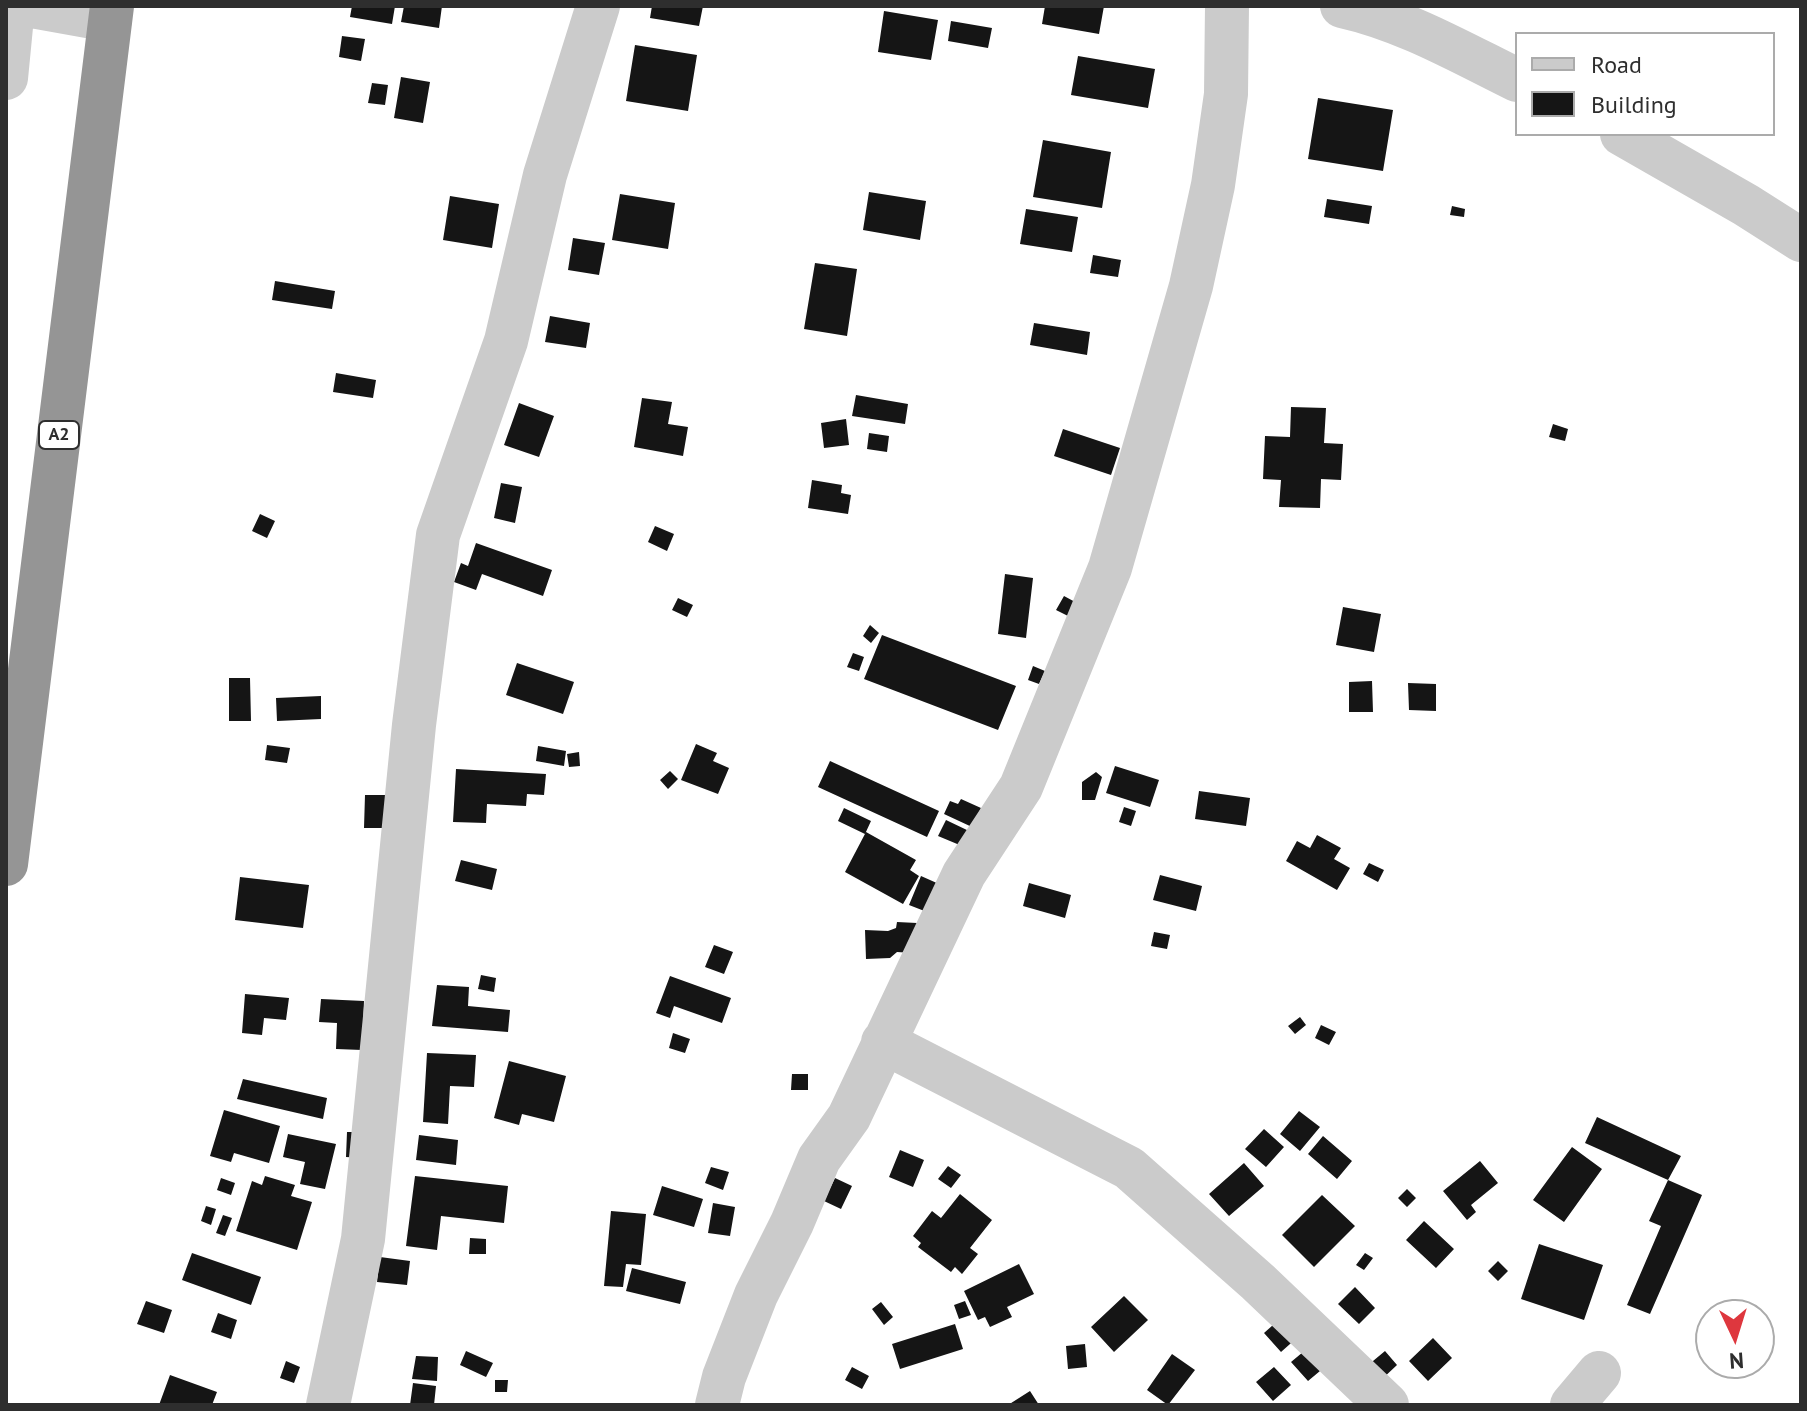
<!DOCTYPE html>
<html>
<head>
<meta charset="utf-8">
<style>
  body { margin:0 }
  #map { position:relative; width:1807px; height:1411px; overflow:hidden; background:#fff; font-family:"PT Sans",sans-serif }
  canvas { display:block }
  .frame { position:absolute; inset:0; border:8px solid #2e2e2e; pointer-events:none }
  .legend { position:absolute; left:1515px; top:32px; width:260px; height:104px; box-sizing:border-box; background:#fff; border:2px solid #ababab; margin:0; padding:10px 14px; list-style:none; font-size:24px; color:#2e2e2e }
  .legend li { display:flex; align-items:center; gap:16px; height:40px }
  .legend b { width:40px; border:2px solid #ababab }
  .north { position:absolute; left:1695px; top:1299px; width:80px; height:80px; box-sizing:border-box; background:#fff; border:2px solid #ababab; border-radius:50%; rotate:176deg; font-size:22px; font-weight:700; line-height:32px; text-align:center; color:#2e2e2e }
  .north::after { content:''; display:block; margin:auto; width:28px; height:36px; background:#de373e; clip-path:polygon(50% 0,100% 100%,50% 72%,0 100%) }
</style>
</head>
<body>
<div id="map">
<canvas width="1807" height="1411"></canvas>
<div class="frame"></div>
<ul class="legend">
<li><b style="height:10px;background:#cbcbcb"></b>Road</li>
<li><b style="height:22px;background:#151515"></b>Building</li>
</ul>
<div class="north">N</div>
</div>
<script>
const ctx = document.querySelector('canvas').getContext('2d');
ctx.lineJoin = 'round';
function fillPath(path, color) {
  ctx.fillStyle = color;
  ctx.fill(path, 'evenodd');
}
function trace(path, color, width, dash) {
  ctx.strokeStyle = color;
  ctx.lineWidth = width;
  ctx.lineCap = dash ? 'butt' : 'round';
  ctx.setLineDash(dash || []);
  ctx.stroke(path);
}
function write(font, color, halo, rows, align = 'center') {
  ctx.font = font + ' "PT Sans",sans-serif';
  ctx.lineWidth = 8;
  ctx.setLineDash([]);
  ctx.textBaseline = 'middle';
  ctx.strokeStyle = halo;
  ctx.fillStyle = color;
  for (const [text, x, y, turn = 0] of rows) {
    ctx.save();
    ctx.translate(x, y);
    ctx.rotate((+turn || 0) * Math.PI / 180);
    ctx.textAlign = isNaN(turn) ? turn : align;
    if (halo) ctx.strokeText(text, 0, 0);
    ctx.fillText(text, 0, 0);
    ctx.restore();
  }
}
fillPath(new Path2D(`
  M352 6H395L392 24 350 17Z
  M404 6H442L439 28 401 22Z
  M652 6H703L699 26 650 18Z
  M1045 6H1104L1099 34 1042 24Z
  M884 11 938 20 931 60 878 52Z
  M951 21 992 28 988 48 948 41Z
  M342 36 365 39 361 61 339 57Z
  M635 45 697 55 688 111 626 101Z
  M1078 56 1155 69 1148 108 1071 95Z
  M401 77 430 82 423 123 394 118Z
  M372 83 388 85 385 105 368 103Z
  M1318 98 1393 110 1383 171 1308 159Z
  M1043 140 1111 152 1102 208 1033 197Z
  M869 192 926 201 920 240 863 230Z
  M620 194 675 203 668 249 612 240Z
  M450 196 499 204 492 248 443 240Z
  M1327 199 1372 206 1369 224 1324 217Z
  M1452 206 1465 209 1464 217 1450 215Z
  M1026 209 1078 217 1072 252 1020 244Z
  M573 238 605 243 599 275 568 270Z
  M1093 255 1121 260 1118 277 1090 273Z
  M815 263 857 269 847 336 804 329Z
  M275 281 335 291 332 309 272 300Z
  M550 316 590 323 586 348 545 342Z
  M1034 323 1090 332 1087 355 1030 345Z
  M336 373 376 380 373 398 333 392Z
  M856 395 908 404 905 424 852 416Z
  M642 398 672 402 668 424 688 427 683 456 634 447Z
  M519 403 554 416 539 457 504 445Z
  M1291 407 1326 408 1324 443 1343 444 1341 480 1321 479 1320 508 1279 507 1281 480 1263 479 1265 436 1290 437Z
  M846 419 849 445 824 448 821 423Z
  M1553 424 1568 429 1565 441 1549 437Z
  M1063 429 1120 448 1111 475 1054 456Z
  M869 433 889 436 887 452 867 449Z
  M812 480 842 485 841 493 851 495 848 514 808 508Z
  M501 483 522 487 515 523 494 518Z
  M260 514 275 521 267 538 252 531Z
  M655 526 674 534 667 551 648 542Z
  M476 543 552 570 543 596 482 574 476 590 454 582 461 563 468 566Z
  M1005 574 1033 578 1026 638 998 634Z
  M1064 596 1077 603 1070 617 1056 610Z
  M678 598 693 605 687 617 672 610Z
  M1343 607 1381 614 1374 652 1336 645Z
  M870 625 879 633 871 643 863 636Z
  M882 635 1016 686 998 730 864 679Z
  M853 653 864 657 859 671 847 667Z
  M517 663 574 682 563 714 506 695Z
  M1033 666 1045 671 1039 684 1028 680Z
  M229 678H250L251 721H229Z
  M1372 681 1373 712H1349V682Z
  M1408 683 1436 684V711L1409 710Z
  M321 696V719L277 721 276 698Z
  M696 744 717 753 713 761 729 768 718 794 681 780Z
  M267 745 290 748 287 763 265 760Z
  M538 746 566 751 564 766 536 761Z
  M579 752 580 766 569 767 567 754Z
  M830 761 939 811 927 837 818 787Z
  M1115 766 1159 780 1150 807 1106 793Z
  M456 769 546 774 544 795 527 794 526 806 487 804 486 823 453 822Z
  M670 771 678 779 668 789 660 780Z
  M1096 772 1102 777 1095 800H1082V782Z
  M1199 791 1250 798 1246 826 1195 819Z
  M365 795H386L384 828H364Z
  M961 799 981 808 972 827 944 814 950 801 958 804Z
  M1124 807 1136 811 1131 826 1119 822Z
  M844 808 871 821 865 834 838 821Z
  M946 820 969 831 962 846 938 836Z
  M866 832 916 860 910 870 919 876 903 904 845 872Z
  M1317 835 1341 848 1334 859 1350 868 1337 890 1286 861 1297 841 1310 848Z
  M461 860 497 869 492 890 455 881Z
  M1369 863 1384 870 1378 882 1363 874Z
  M1160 875 1202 886 1196 911 1153 900Z
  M921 876 939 884 927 912 909 905Z
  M240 877 309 885 303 928 235 920Z
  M1029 883 1071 895 1065 918 1023 906Z
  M897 922 917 923 912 953 897 952 890 958 866 959 865 930 888 931 896 928Z
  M1154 932 1170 935 1167 949 1151 946Z
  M714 945 733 952 724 974 705 967Z
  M481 975 496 978 494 992 478 989Z
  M670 976 731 998 722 1023 674 1006 670 1018 656 1013Z
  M437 985 469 987 468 1006 510 1010 508 1032 432 1026Z
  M245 994 289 998 286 1020 264 1018 262 1035 242 1033Z
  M321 999 364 1001 362 1050 336 1049 337 1023 319 1022Z
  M1300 1017 1306 1025 1295 1034 1288 1026Z
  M1321 1025 1336 1032 1329 1045 1315 1038Z
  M673 1033 690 1039 685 1053 669 1048Z
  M427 1053 476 1055 474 1087 450 1086 448 1124 423 1122Z
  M509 1061 566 1076 554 1122 522 1114 519 1125 494 1118Z
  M792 1074H808V1090H791Z
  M243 1079 327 1098 323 1119 237 1099Z
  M224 1110 280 1126 269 1163 234 1153 231 1162 210 1156Z
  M1299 1111 1320 1127 1300 1151 1280 1134Z
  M1597 1117 1681 1156 1668 1180 1585 1143Z
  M1264 1129 1284 1147 1266 1167 1245 1149Z
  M347 1132H362V1158L346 1157Z
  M288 1134 336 1144 325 1189 300 1184 305 1162 283 1157Z
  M419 1135 458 1140 456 1165 416 1160Z
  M1323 1136 1352 1161 1337 1179 1308 1154Z
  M1572 1147 1602 1169 1564 1222 1533 1200Z
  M900 1150 924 1160 913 1187 889 1177Z
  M1480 1161 1498 1183 1471 1205 1476 1212 1467 1220 1443 1191Z
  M1244 1163 1264 1186 1229 1216 1209 1194Z
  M948 1166 961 1175 951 1188 938 1179Z
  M711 1167 729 1172 723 1190 705 1183Z
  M265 1176 295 1185 291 1196 312 1202 297 1250 236 1231 252 1181 262 1185Z
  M415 1176 508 1186 504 1223 441 1216 437 1250 406 1246Z
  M221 1178 235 1183 231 1195 217 1190Z
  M835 1178 852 1186 841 1209 824 1201Z
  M1668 1180 1702 1195 1650 1314 1627 1305 1661 1226 1649 1221Z
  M662 1186 703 1199 694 1227 653 1215Z
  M1407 1189 1416 1198 1407 1207 1398 1198Z
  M960 1194 992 1220 970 1248 978 1254 962 1274 955 1267 951 1272 918 1247 921 1243 913 1236 932 1211 941 1218Z
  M1322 1195 1355 1226 1314 1267 1282 1235Z
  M713 1203 735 1207 730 1236 708 1233Z
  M206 1206 216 1209 211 1225 201 1221Z
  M611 1211 646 1214 641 1265 626 1264 623 1287 604 1286Z
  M223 1215 232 1218 225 1236 216 1233Z
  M1424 1221 1454 1249 1436 1268 1406 1240Z
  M470 1238 486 1239V1254H469Z
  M1539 1244 1603 1265 1584 1320 1521 1299Z
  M192 1253 261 1277 251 1305 182 1280Z
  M1365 1253 1373 1258 1364 1270 1356 1265Z
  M380 1257 410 1261 407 1285 377 1282Z
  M1498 1261 1508 1271 1498 1281 1488 1271Z
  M1019 1264 1034 1294 1007 1307 1012 1317 990 1327 985 1317 978 1320 964 1291Z
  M632 1268 686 1282 680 1304 626 1291Z
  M1355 1287 1375 1308 1359 1324 1338 1304Z
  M1124 1296 1148 1320 1114 1352 1091 1327Z
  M146 1301 172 1310 164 1333 137 1324Z
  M965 1301 971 1315 959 1319 954 1305Z
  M881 1302 893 1317 884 1325 872 1309Z
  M218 1313 237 1320 231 1339 211 1332Z
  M1282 1317 1299 1336 1281 1352 1264 1333Z
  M955 1324 963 1349 900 1369 892 1344Z
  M1433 1338 1452 1358 1428 1381 1409 1361Z
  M1085 1344 1087 1367 1068 1369 1066 1346Z
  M1309 1347 1326 1366 1308 1381 1291 1362Z
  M466 1351 493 1363 486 1377 460 1365Z
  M1385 1351 1397 1365 1380 1381 1367 1366Z
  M1172 1354 1195 1370 1168 1405 1147 1390Z
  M416 1356 438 1357 437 1381 412 1379Z
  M286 1361 300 1367 294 1383 280 1378Z
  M852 1367 869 1376 862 1389 845 1380Z
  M1274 1367 1291 1385 1273 1401 1256 1382Z
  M170 1375 217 1392 212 1405H159Z
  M495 1380H508L507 1392H495Z
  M413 1383 436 1386 434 1405H410Z
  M1030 1391 1039 1405H1008Z`), '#151515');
trace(new Path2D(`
  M32 6 110 20
  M1342 6C1405 20 1460 52 1517 80
  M6 78 13 6
  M1622 134 1746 205 1801 240
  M883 1042 1129 1168 1258 1282 1387 1405
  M328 1405 363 1239 414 725 438 535 506 341 545 175 598 6
  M717 1405 724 1377 756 1295 792 1223 819 1159 849 1117 964 874 1021 787 1110 568 1191 286 1213 185 1226 94 1227 6
  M1572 1405 1599 1373`), '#cbcbcb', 44);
trace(new Path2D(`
  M6 864 112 6`), '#959595', 44);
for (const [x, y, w] of [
  [59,435,40]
]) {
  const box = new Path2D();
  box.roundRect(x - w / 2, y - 14, w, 28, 6);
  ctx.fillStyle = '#fff';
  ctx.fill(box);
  trace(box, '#2e2e2e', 2);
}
write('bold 18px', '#2e2e2e', null, [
  ["A2",59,435]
]);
</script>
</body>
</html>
